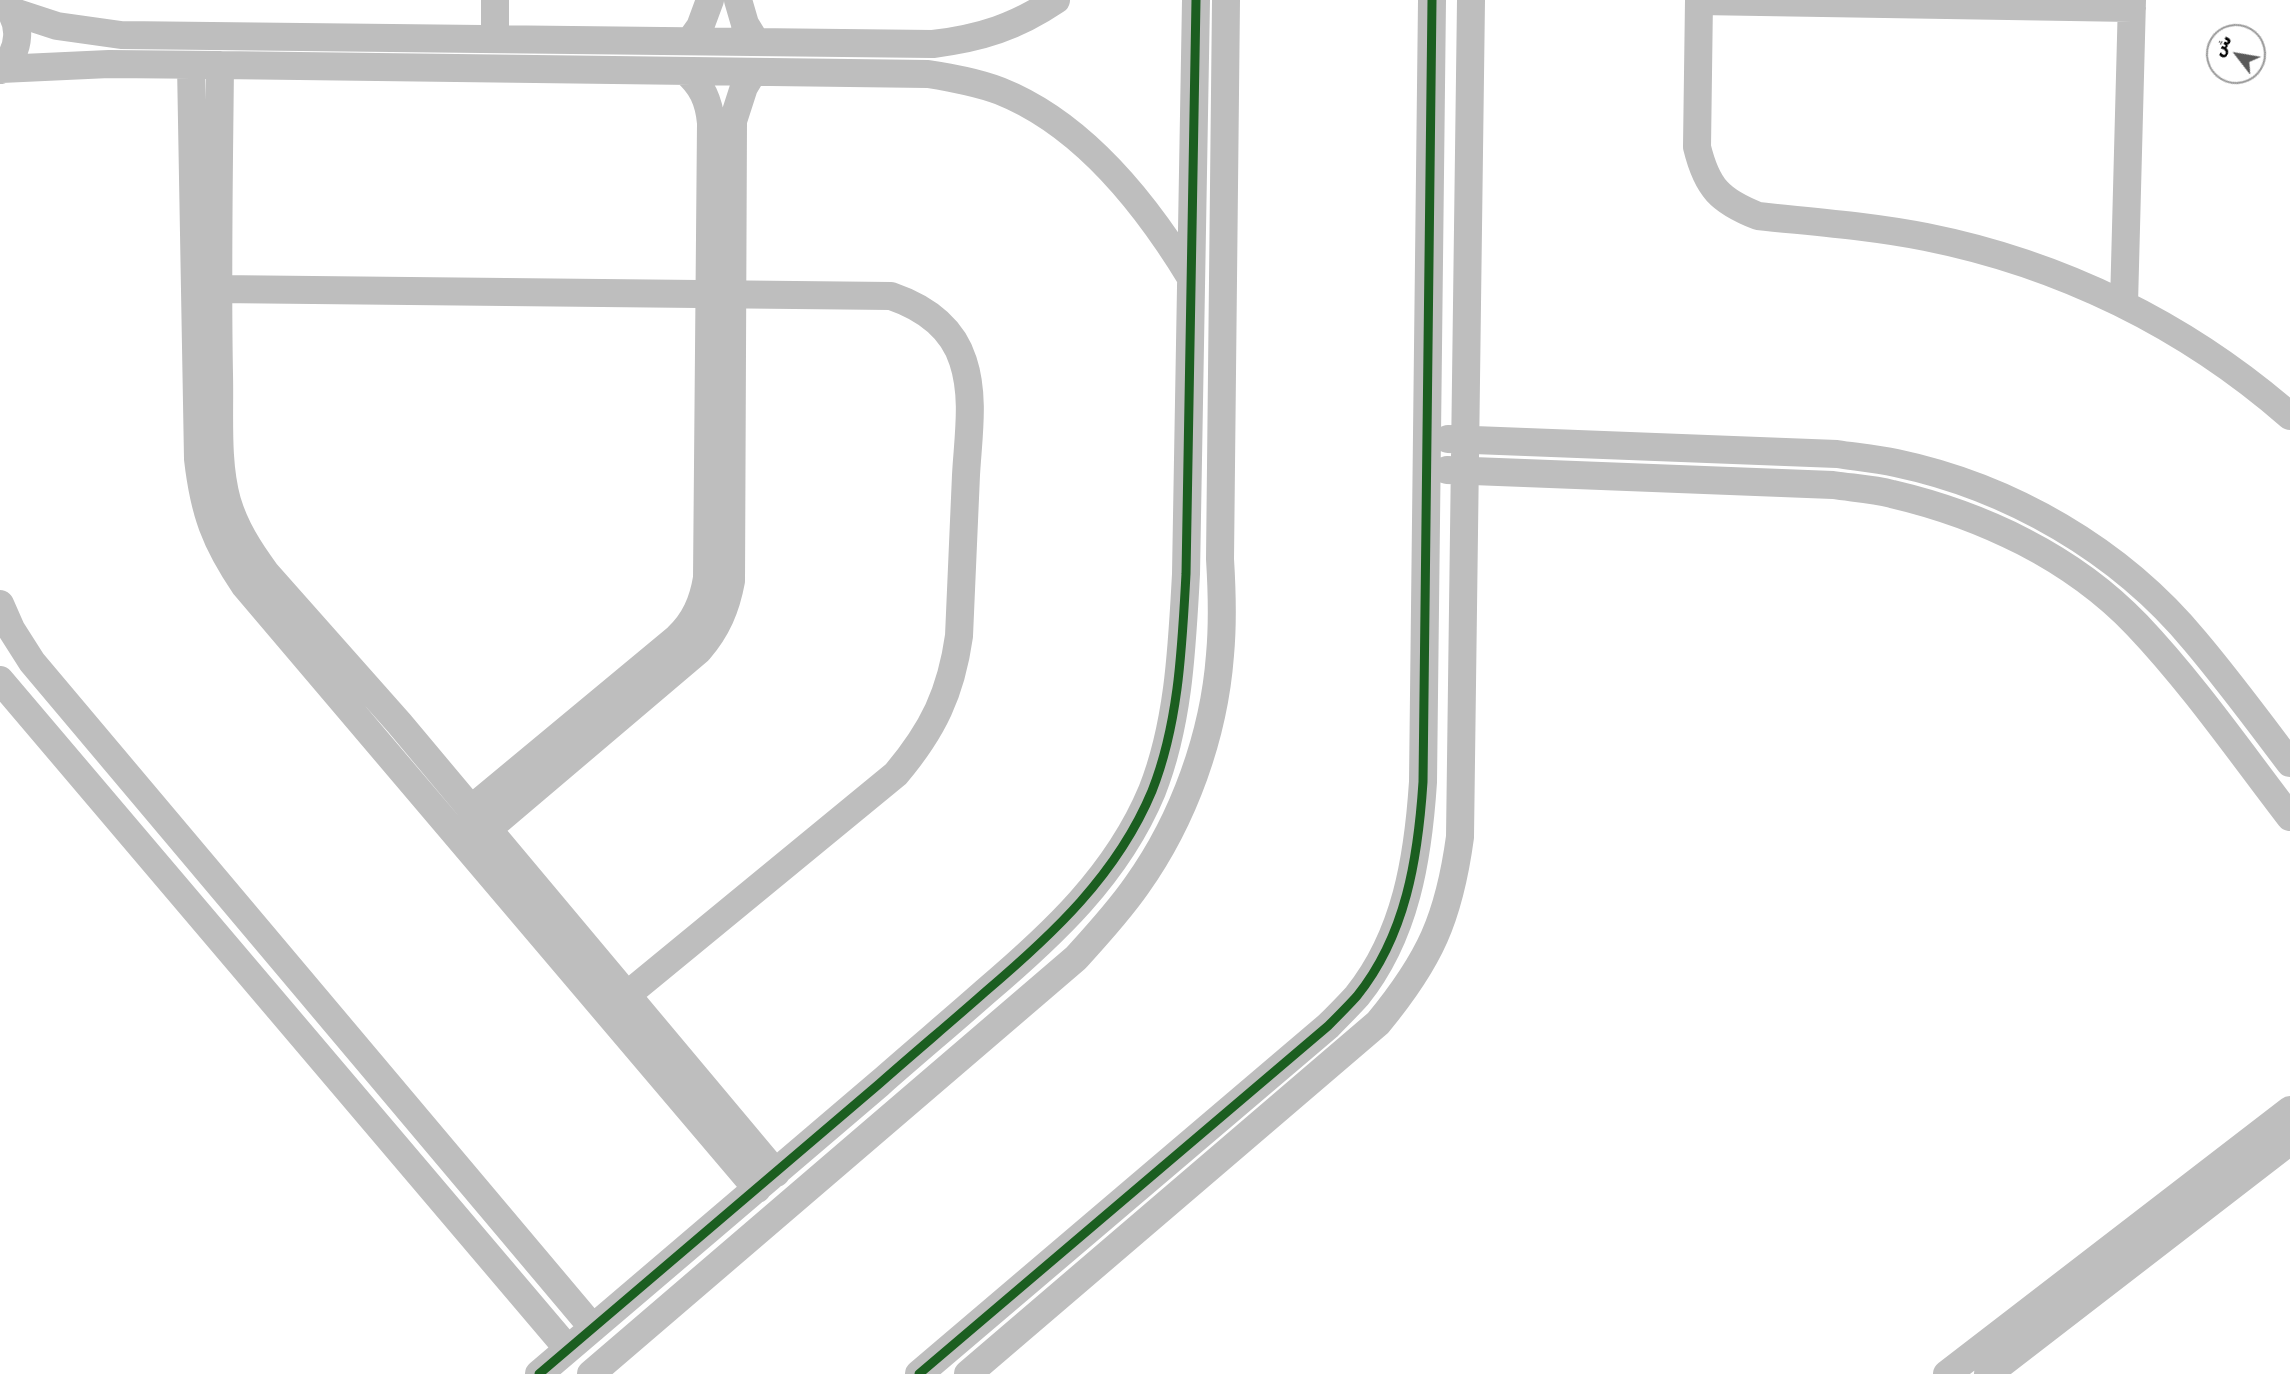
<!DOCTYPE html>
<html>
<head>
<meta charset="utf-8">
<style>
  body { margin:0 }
  #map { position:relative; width:2290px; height:1374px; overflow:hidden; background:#fff; font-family:"DejaVu Sans",Vazirmatn,sans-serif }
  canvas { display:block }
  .north { position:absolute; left:2206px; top:24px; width:60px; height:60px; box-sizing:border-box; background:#fff; border:2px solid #999; border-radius:50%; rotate:301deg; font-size:16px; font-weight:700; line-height:24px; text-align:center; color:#000 }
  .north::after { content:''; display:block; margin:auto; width:21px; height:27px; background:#595959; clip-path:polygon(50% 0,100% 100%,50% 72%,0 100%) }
</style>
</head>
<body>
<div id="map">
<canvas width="2290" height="1374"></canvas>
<div class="north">ش</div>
</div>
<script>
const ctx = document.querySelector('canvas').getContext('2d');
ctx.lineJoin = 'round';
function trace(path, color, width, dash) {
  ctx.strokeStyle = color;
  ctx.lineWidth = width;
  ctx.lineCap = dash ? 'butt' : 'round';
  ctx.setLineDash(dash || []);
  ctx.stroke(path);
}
trace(new Path2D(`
  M495 0V39
  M738 0 745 24 756 42
  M1699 0 1697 147C1707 188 1720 201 1758 216 1814 222 1871 226 1926 237 2061 264 2186 325 2290 416
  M1699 1 2132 8
  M11 11 57 26 121 35 933 44C981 38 1016 27 1056 0
  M690 41 700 27 710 0
  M191 65 198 459C204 512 215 542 245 586L757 1189
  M220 65C219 168 217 271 219 374 220 415 216 461 227 501 235 528 249 550 266 573L399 723 776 1173
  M1 69 109 64 220 65 928 74C953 78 976 82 1000 91 1083 124 1146 204 1191 278
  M0 70C21 51 24 21 2 2
  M217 289 891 296C923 307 952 326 963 361 975 397 968 438 966 475 964 529 961 582 959 636 951 693 933 730 896 774L627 995
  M2124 304 2132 0
  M1448 439 1837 454C1857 457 1877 459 1896 463 2010 487 2120 550 2195 641 2228 680 2259 722 2290 763
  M1447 470 1833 485C1853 488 1873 489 1892 494 1982 515 2072 557 2137 625 2193 684 2240 752 2290 817
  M0 604 11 629 32 662 593 1328
  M0 680 568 1349
  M471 809 677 638C695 621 703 602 707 578L711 123C709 101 702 85 685 71
  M488 829 699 650C717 629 726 608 731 581L733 121 744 87 753 72
  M539 1374C652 1277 766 1181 879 1084 914 1053 950 1023 985 992 1052 935 1117 875 1152 791 1179 723 1182 646 1186 574L1196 0
  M591 1374 1076 958C1097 935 1119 911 1137 885 1184 819 1214 735 1220 655 1223 623 1222 591 1220 559L1226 0
  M919 1374 1328 1026C1338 1016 1348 1006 1357 996 1406 935 1418 858 1423 782L1432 0
  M968 1374 1378 1023C1430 960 1449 918 1460 837L1471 0
  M1947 1374 2290 1110
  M1988 1374 2290 1141`), '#bebebe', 28);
trace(new Path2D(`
  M539 1374C652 1277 766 1181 879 1084 914 1053 950 1023 985 992 1052 935 1117 875 1152 791 1179 723 1182 646 1186 574L1196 0
  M919 1374 1328 1026C1338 1016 1348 1006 1357 996 1406 935 1418 858 1423 782L1432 0`), '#1b5e20', 9);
</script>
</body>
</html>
